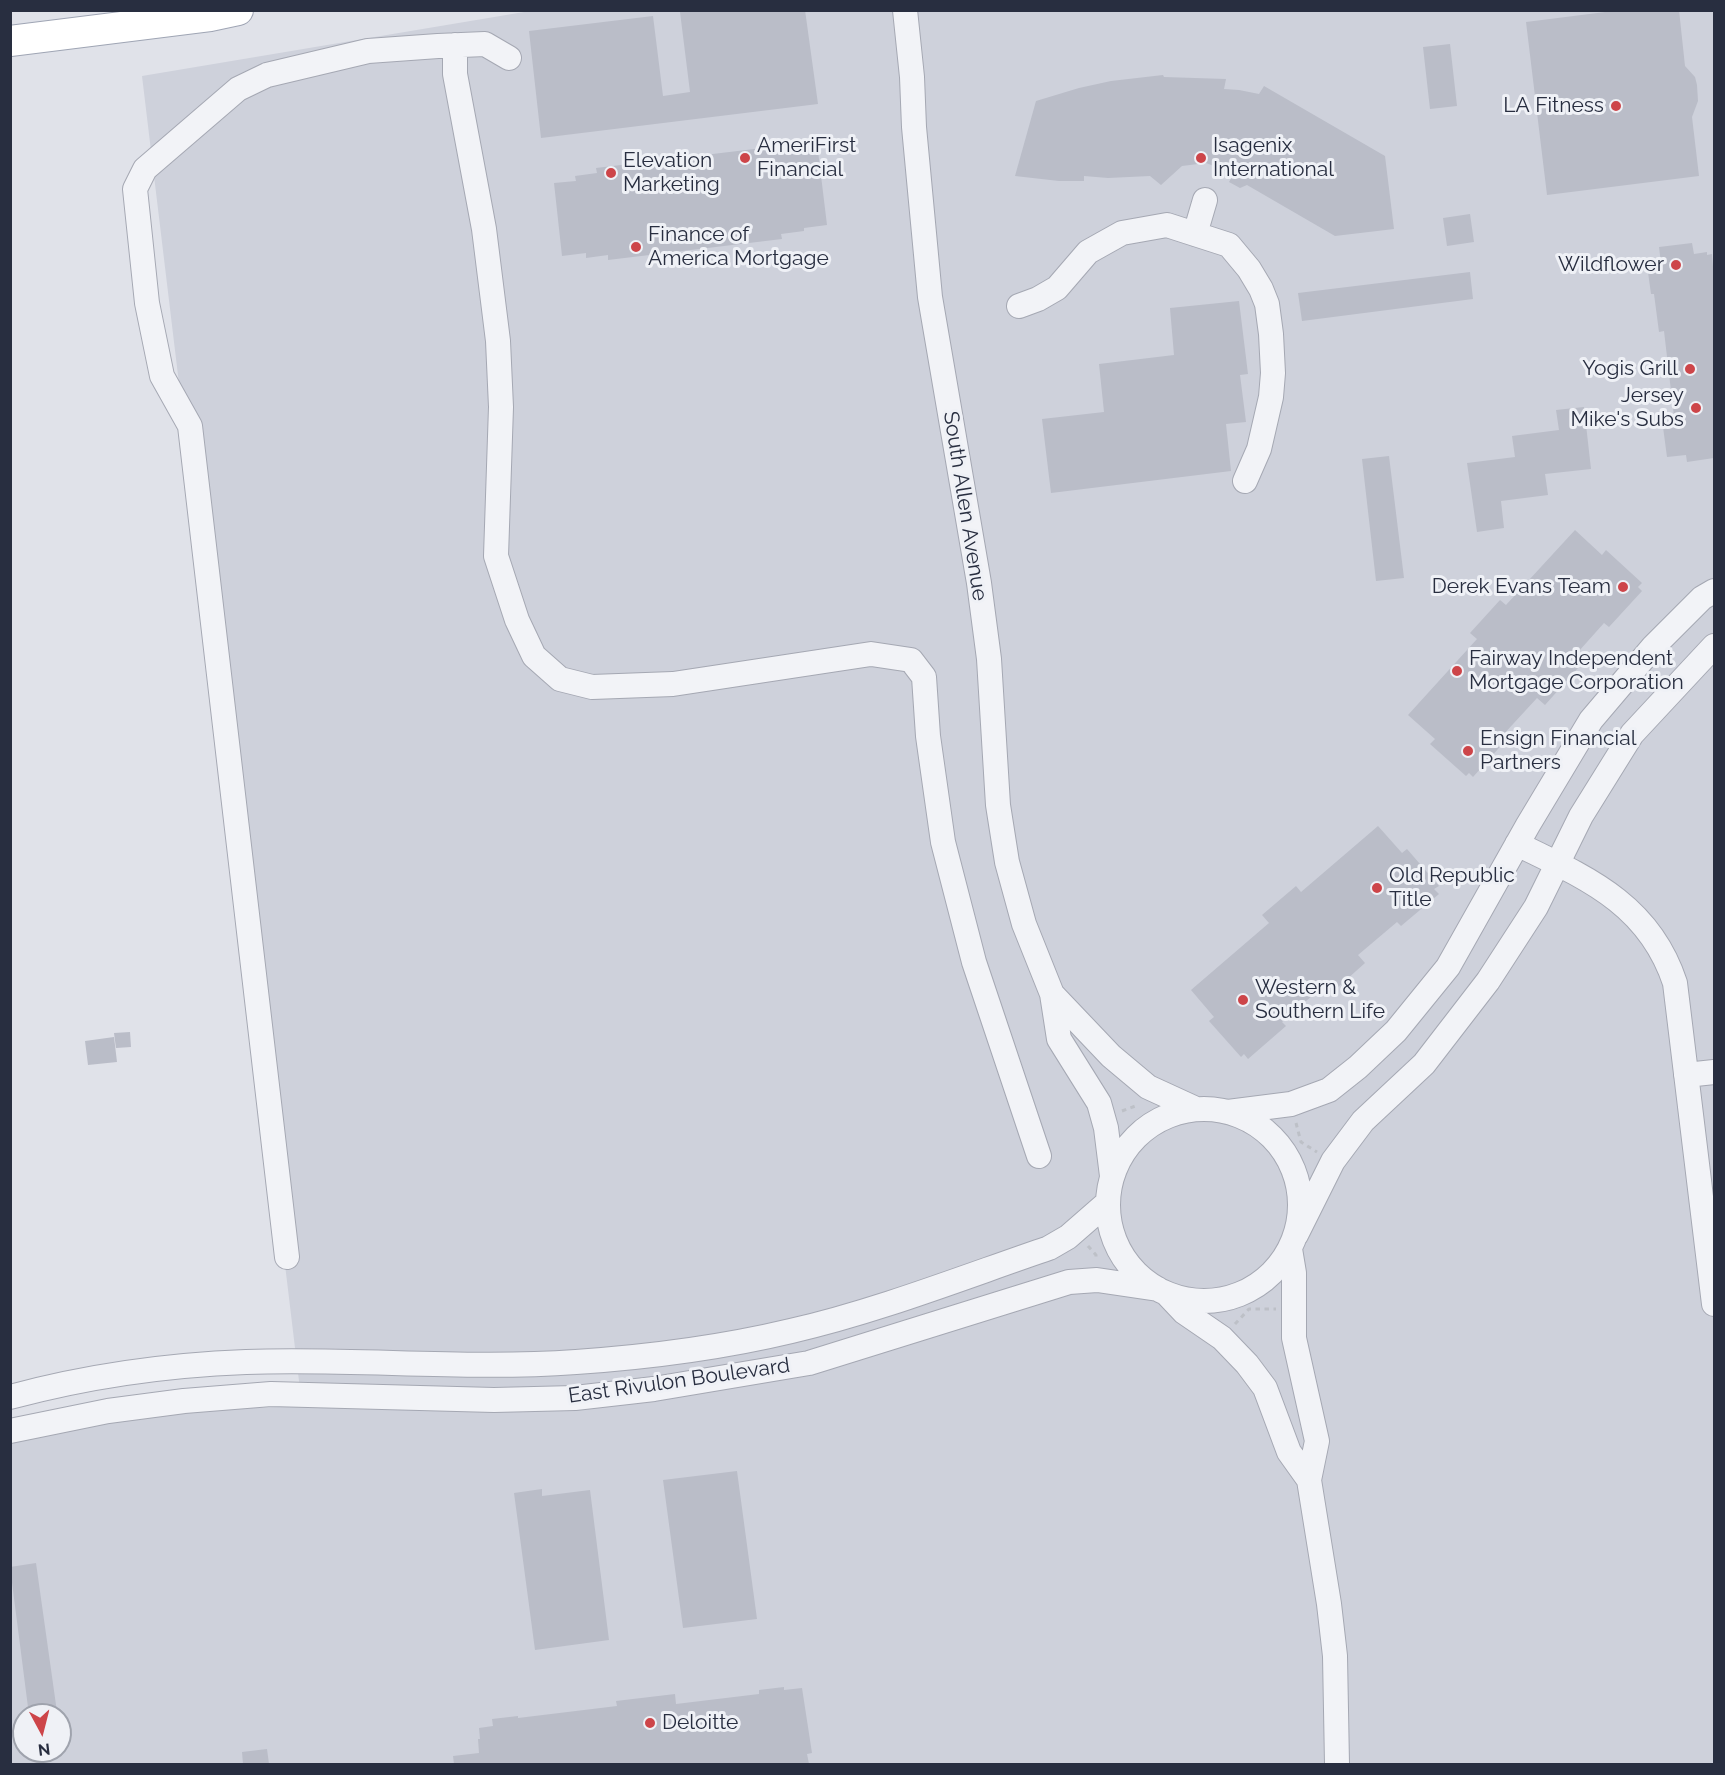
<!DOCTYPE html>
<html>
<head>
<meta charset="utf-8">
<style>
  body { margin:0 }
  #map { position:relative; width:1725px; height:1775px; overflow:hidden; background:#e0e2e9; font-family:Raleway,sans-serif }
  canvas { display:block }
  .frame { position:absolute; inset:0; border:12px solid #282e40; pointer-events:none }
  .north { position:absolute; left:12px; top:1703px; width:60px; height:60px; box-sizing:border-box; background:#eff1f6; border:2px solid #9fa3ad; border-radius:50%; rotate:173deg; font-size:16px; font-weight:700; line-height:24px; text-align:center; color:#282e40 }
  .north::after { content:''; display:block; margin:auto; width:21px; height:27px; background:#cd4549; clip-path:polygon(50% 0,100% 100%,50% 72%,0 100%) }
</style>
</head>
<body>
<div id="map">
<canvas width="1725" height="1775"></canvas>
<div class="frame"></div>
<div class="north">N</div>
</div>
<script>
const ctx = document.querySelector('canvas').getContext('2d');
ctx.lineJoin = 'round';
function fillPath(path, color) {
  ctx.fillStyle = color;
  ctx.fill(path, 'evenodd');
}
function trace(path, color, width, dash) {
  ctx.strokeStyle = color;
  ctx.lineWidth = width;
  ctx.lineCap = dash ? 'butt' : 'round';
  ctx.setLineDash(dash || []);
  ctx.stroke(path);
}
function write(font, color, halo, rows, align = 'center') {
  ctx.font = font + ' Raleway,sans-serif';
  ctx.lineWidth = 6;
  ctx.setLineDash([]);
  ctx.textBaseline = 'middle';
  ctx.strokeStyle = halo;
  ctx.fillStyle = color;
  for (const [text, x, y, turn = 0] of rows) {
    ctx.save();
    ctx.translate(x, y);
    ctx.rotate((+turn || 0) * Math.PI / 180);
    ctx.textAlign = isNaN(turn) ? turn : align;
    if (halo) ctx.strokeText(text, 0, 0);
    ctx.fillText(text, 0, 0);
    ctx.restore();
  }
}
fillPath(new Path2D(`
  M536 10 1714 11V1764H11L10 1444 90 1426 183 1411 302 1406 142 76ZM24 1715H60V1751H24Z`), '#ced1db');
fillPath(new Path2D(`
  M695 10H805L818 104 541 138 529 31 653 16 663 96 690 92 680 12Z
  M1621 10H1679L1685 66 1695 77 1697 85 1698 101 1692 117 1699 176 1547 195 1526 22Z
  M1450 44 1457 106 1430 109 1423 47Z
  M1163 75 1164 77 1226 79 1224 89 1239 90 1259 94 1264 86 1385 156 1394 229 1335 236 1247 185 1240 188 1229 182 1232 177 1222 169 1206 163 1182 166 1161 185 1150 176 1108 178 1084 176V181H1059L1015 176 1036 101 1079 88 1111 81Z
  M771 147 772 152 795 149V153L818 151 827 225 804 228V231L781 234 782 239 608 260V255L586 258V253L562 256 554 183 576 181 575 176 597 173 596 168Z
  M1470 214 1474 242 1447 246 1443 218Z
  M1692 243 1694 254 1707 252V255L1712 254 1714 279V458L1687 462 1686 455 1667 457 1663 427 1675 425 1664 331 1659 332 1654 294H1651L1647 265 1661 263 1659 247Z
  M1470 272 1473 299 1302 321 1298 293Z
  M1239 301 1248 374 1240 375 1246 422 1226 424 1231 471 1051 493 1042 419 1104 412 1099 364 1174 355 1170 308Z
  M1584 407 1591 469 1545 474 1548 495 1501 501 1504 528 1477 532 1467 463 1515 457 1512 436 1559 430 1556 410Z
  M1389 456 1404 578 1376 581 1362 459Z
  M1575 530 1602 555 1606 550 1642 583 1638 587 1642 591 1609 627 1604 623 1570 661 1578 668 1545 705 1537 698 1502 736 1506 740 1473 777 1469 773 1466 776 1430 744 1435 739 1408 715 1477 639 1470 633 1500 600 1506 605Z
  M1378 826 1402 853 1407 849 1439 886 1434 889 1439 894 1401 926 1397 922 1358 955 1365 963 1328 996 1321 988 1282 1022 1286 1026 1248 1059 1244 1054 1241 1057 1209 1021 1214 1017 1191 990 1269 923 1262 915 1296 886 1301 892Z
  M130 1032 131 1047 116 1048 114 1033Z
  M114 1037 117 1062 88 1065 85 1041Z
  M737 1471 757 1619 683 1628 663 1480Z
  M542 1489V1496L590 1490 609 1640 535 1650 514 1493Z
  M36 1563 57 1712 29 1715 10 1567Z
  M784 1687V1690L802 1688 812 1753 807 1754 809 1764H454L453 1756 479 1753 478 1739H480L479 1728 493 1726 492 1719 518 1716V1718L617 1706 616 1701 675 1694 676 1704 759 1694V1690Z
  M267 1749 269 1764H243L242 1752Z`), '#babdc8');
const minor = new Path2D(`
  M905 10 912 77 914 127 930 297 979 583 989 659 998 805 1007 862 1024 924 1052 994 1059 1039 1099 1103 1106 1128 1112 1176
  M455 45V74L484 229 498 341 501 407 496 556 517 620 534 656 560 679 592 687 673 684 871 654 911 660 924 677 928 736 943 842 974 962 1039 1156
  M1195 234 1205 200
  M1019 306 1038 299 1057 288 1088 252 1122 233 1167 225 1229 245 1249 269 1261 289 1267 304 1271 334 1273 373 1271 397 1259 449 1245 481
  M1517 844C1587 878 1649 904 1675 983L1714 1304
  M1052 994 1111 1056 1148 1087 1196 1109
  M1686 1075 1714 1072
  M1108 1205a96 96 0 1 1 192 0a96 96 0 1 1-192 0Z
  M1228 1112 1291 1104 1329 1090 1358 1067 1396 1031 1448 967 1528 825 1591 720 1653 647 1702 598 1714 591
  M1296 1235 1333 1161 1363 1121 1424 1064 1488 981 1536 907 1581 816 1632 734 1714 646
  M1290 1249 1294 1273V1338L1317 1441 1309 1480 1329 1604 1335 1656 1337 1764
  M287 1257 190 426 162 376 147 303 135 189 145 169 238 89 267 75 368 51 438 46 485 44 509 58
  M1167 1294 1184 1312 1222 1338 1247 1364 1265 1388 1289 1452 1309 1480
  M10 1397C88 1376 166 1365 246 1362 356 1358 466 1370 576 1362 648 1357 720 1348 791 1331 878 1311 964 1277 1049 1248L1068 1237 1107 1203
  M10 1431 108 1411 184 1401 271 1394 494 1400 575 1398 654 1389 809 1363 1069 1282 1097 1280 1158 1289`);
const major = new Path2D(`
  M10 41 210 16 238 10`);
trace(minor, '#a5a8b3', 26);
trace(major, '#9fa5b4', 32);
trace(new Path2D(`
  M1122 1111 1138 1105
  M1296 1123 1301 1142 1317 1152
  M1088 1246 1096 1255V1260
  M1235 1324 1249 1309H1276`), '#bdc0c7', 3, [4.5, 4.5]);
trace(minor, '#f2f3f7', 24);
trace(major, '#fff', 30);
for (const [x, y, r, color] of [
  [1616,106,6,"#cd4549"],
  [745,158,6,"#cd4549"],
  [1201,158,6,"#cd4549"],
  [611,173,6,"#cd4549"],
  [636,247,6,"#cd4549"],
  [1676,265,6,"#cd4549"],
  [1690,369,6,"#cd4549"],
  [1696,408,6,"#cd4549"],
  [1623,587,6,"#cd4549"],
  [1457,671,6,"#cd4549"],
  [1468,751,6,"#cd4549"],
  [1377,888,6,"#cd4549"],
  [1243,1000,6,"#cd4549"],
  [650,1723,6,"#cd4549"]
]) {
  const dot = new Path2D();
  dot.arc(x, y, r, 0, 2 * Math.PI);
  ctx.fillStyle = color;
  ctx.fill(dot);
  trace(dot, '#eff1f6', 2);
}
write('21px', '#282e40', '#eff1f6', [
  ["LA Fitness",1604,106,"right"],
  ["AmeriFirst",757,146],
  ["Financial",757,170],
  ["Isagenix",1213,146],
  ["International",1213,170],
  ["Elevation",623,161],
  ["Marketing",623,185],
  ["Finance of",648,235],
  ["America Mortgage",648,259],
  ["Wildflower",1664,265,"right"],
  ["Yogis Grill",1678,369,"right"],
  ["Jersey",1684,396,"right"],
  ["Mike's Subs",1684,420,"right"],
  ["Derek Evans Team",1611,587,"right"],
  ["Fairway Independent",1469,659],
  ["Mortgage Corporation",1469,683],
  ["Ensign Financial",1480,739],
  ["Partners",1480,763],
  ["Old Republic",1389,876],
  ["Title",1389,900],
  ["Western &",1255,988],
  ["Southern Life",1255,1012],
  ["Deloitte",662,1723]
], 'left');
write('21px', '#282e40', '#eff1f6', [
  ["South Allen Avenue",965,506,81],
  ["East Rivulon Boulevard",679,1381,-8]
]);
</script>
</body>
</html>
